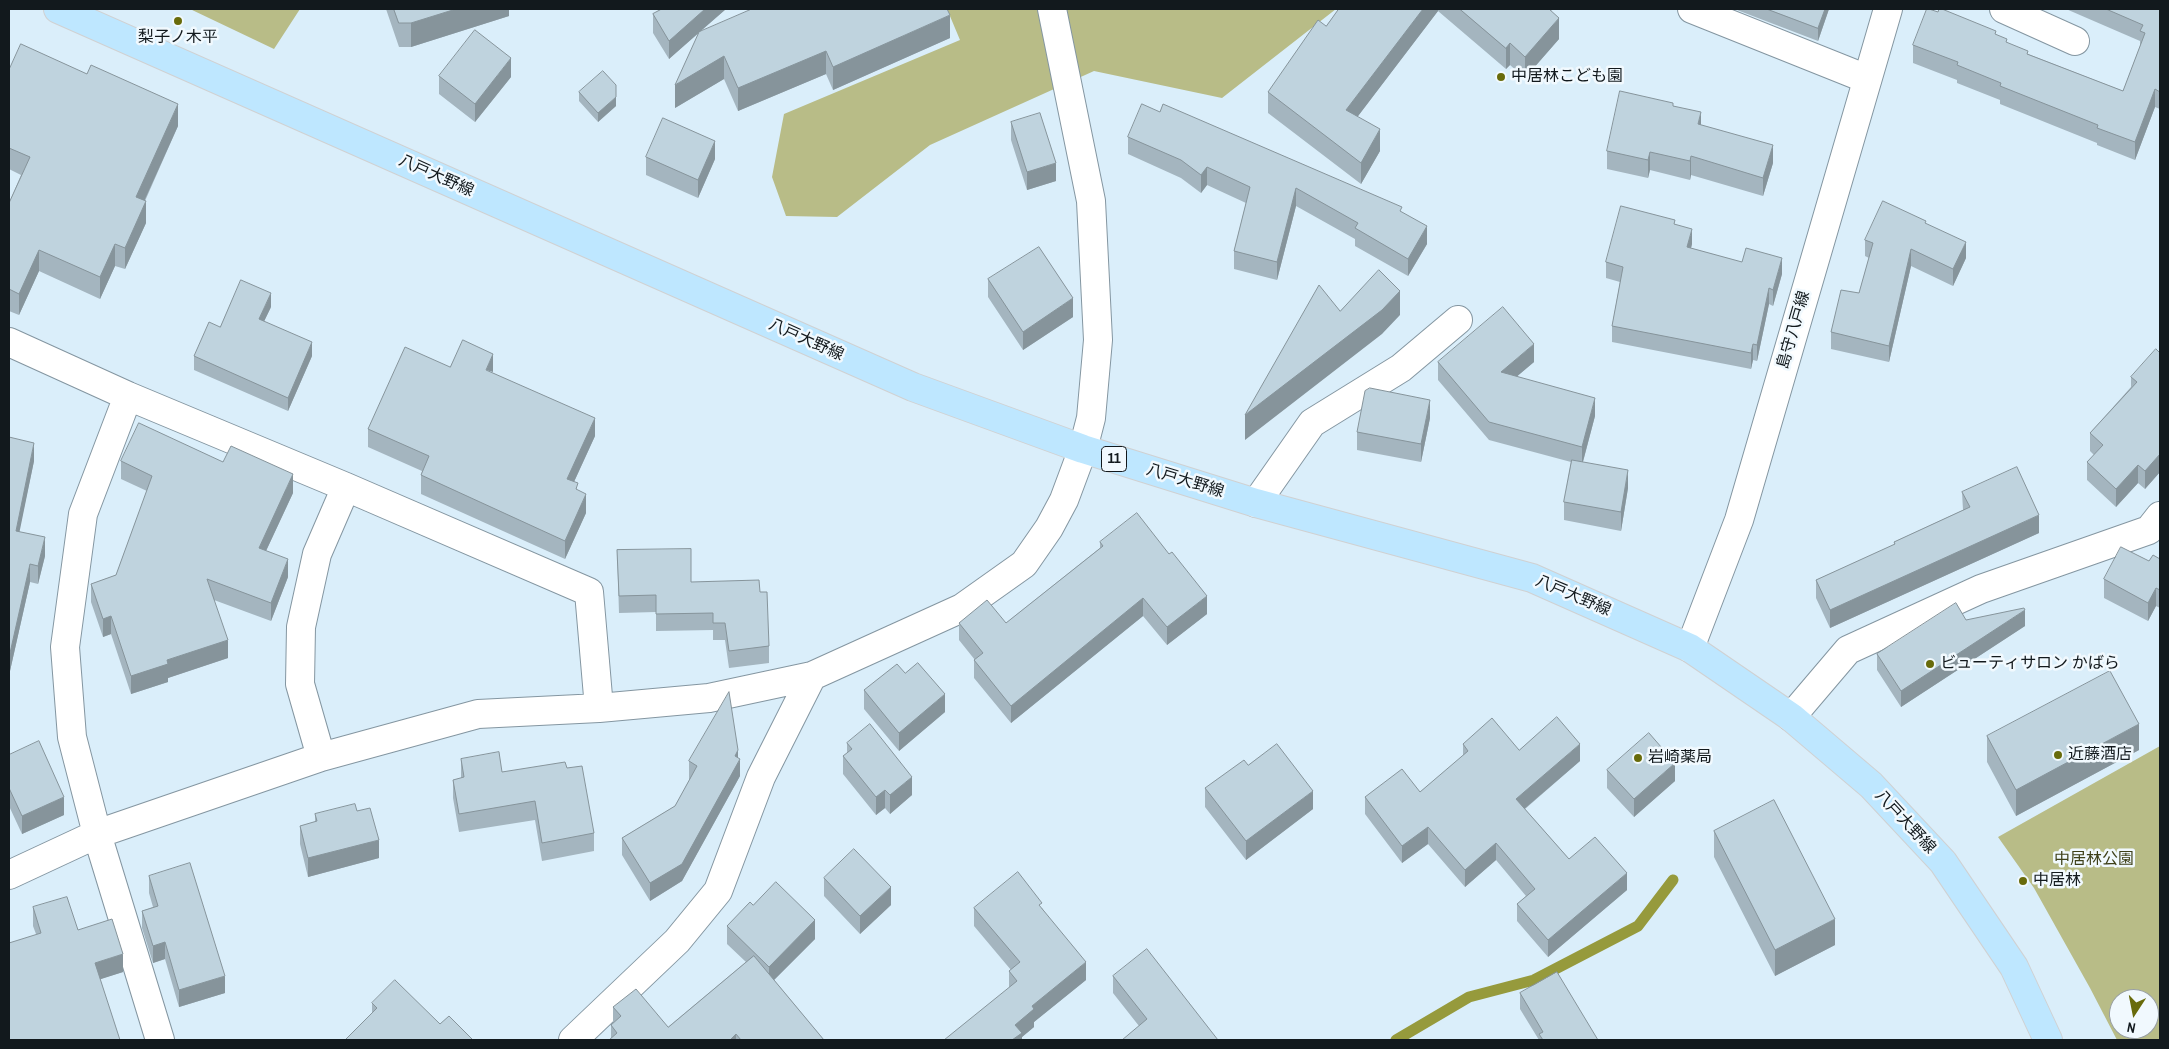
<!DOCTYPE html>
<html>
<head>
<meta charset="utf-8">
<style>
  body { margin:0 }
  #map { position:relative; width:2169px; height:1049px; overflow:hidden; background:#daeefa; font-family:"Archivo Narrow",sans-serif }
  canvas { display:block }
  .frame { position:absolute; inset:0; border:10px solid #12191d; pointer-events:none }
  .north { position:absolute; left:2109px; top:989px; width:50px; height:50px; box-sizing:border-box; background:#f1f9fe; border:1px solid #989fa4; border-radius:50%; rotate:191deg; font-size:14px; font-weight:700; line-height:20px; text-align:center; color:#12191d }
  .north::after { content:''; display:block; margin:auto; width:18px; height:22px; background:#686b0b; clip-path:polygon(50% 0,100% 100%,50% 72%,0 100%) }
</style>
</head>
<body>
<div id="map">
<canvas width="2169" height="1049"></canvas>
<div class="frame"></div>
<div class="north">N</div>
</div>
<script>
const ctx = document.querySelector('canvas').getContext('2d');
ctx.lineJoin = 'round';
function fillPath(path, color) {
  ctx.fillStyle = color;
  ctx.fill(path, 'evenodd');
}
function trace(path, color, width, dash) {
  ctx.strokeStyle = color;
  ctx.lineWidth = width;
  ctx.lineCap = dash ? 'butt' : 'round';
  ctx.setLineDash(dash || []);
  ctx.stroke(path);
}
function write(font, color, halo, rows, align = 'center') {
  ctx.font = font + ' "Archivo Narrow","Noto Sans JP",sans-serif';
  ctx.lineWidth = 5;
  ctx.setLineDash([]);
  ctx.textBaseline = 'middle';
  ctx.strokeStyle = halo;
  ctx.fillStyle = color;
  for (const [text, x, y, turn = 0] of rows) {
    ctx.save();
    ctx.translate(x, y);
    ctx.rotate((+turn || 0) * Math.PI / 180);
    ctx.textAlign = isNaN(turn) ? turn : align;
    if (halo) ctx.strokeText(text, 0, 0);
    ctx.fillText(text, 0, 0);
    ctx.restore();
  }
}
fillPath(new Path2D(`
  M190 9H300L274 49Z
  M947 9H1336L1222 98 1094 71 930 145 837 217 786 216 772 177 784 114 960 40Z
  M2160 746V1040H2117L2090 988 2034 888 1998 837ZM2119 999H2149V1029H2119Z`), '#b8bc87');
trace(new Path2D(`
  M1396 1040 1469 997 1534 980 1638 926 1673 880`), '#969a3c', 11);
const minor = new Path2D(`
  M1692 9 1867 79
  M2004 9 2075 41
  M9 342 128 396 346 487 589 592 599 708
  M128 396 83 514 65 647 72 737 97 834 160 1040
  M1256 503 1312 423 1401 368 1458 320
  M1791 717 1848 650 1981 589 2149 530 2160 516
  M321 757 300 684 301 627 317 554 346 487
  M9 875 97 834 321 757 478 714 599 708 709 698 812 676 962 608 1024 564 1049 528 1064 500 1083 449 1091 418 1098 340 1091 201 1052 9
  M573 1040 677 941 718 891 761 777 812 676`);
const secondary = new Path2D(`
  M1690 648 1739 520 1888 9`);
const primary = new Path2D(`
  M58 9 913 387 1083 449 1256 503 1532 578 1690 648 1791 717 1871 785 1943 862 2014 967 2048 1040`);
trace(minor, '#8496a1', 30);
trace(secondary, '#8496a1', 30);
trace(primary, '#d0d1d2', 30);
trace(minor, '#fff', 28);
trace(secondary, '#fff', 28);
trace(primary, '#bee7ff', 28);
fillPath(new Path2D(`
  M386 9H509V16L411 47H399Z
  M662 9H726L700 31 950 38 833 90 826 74 738 111 724 79 675 108 698 33 669 59 653 33V14Z
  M1339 9H1551L1559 39 1525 78 1510 65 1506 69 1438 11 1357 117 1380 151 1361 184 1268 113V92L1326 26Z
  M1737 9H1829L1818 41 1737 10Z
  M2066 9H2160V109L2155 107 2135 160 2097 145V143L2000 104V100L1957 83V80L1913 63V45L1996 35 2007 43 2028 54 2123 91 2140 46V41Z
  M9 70 178 126 145 201 146 223 125 269 115 266 100 299 39 271 19 315 9 311V203L21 175 9 169Z
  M439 76 511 77 475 122 439 94Z
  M579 92 616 106 598 122 579 101Z
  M1673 106 1701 125 1773 163 1763 196 1691 175 1690 180 1650 170 1648 178 1607 169V151Z
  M1011 122 1056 181 1027 190 1011 140Z
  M1128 137 1402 213 1427 244 1408 276 1355 246V239L1296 206 1277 280 1234 269V251L1246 203 1207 185 1201 193 1181 178 1128 154Z
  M646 157 715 159 698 198 646 175Z
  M1675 224 1692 244 1691 248 1782 274 1773 306 1769 304 1757 361 1753 360 1751 369 1612 342V326L1620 282 1606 278V262Z
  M1926 224 1966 258 1953 286 1911 266 1889 362 1831 349V332L1859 293 1869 258 1865 256V240Z
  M988 279 1073 317 1023 350 988 297Z
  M271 307 264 321 312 356 288 411 194 370V356Z
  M2160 353V472L2145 489 2138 483 2116 507 2087 480V462L2094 455 2090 451V433L2131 387V377Z
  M1438 362H1534L1517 376 1595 416 1583 462 1628 488 1621 531 1564 520V502L1571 462 1489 440 1438 380Z
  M450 367 493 373 595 436 574 482 586 513 565 559 421 494V475L422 471 368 447V429Z
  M1430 418 1421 462 1357 450V432Z
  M9 437 34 461 19 531 45 556 38 584 30 582 10 671Z
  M121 461 223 462 293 493 266 551 288 577 271 621 214 600 228 658 168 678V682L131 694 111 634 103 637 91 602V584L116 575 147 491 121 479Z
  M1962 492 2039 533 1830 628 1816 598V580L1894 545V542L1963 510Z
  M1100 542 1207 614 1167 645 1143 616 1011 723 974 678V660H975L959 640V623H1006L1100 548Z
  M617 550 691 582 760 592 769 646V663L729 668 725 640H713V630L656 631V612L619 613Z
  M2160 559V608L2156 606 2148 621 2104 598V579Z
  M1966 620 2025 626 1901 707 1877 670V654Z
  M905 673 945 712 899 751 864 709V690Z
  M1987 736 2139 750 2016 816 1987 762Z
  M847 743 912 795 890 814 885 808 876 815 843 774V756L847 753Z
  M1463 744 1519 750 1580 761 1525 809 1569 859 1627 890 1548 957 1517 921V904L1526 896 1496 860 1465 887 1428 844 1402 863 1365 814V797L1420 792 1463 756Z
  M9 755 64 815 22 834 9 806Z
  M738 757 740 776 682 881 650 901 622 855V838L675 806 690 779H689V761Z
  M461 759 502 772 567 768 594 833V851L542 861 535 820 459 832 453 798V780L461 778Z
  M1248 765 1313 809 1246 860 1205 807V788Z
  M1607 770 1675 781 1634 817 1607 788Z
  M357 811 379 858 308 877 300 844V826L315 822V814Z
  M1714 831 1835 945 1775 976 1714 857Z
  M149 876 225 993 179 1007 165 959 153 963 142 928V911L153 907 149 893Z
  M824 878 891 905 860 934 824 896Z
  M753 905 815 939 774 980 824 1040H609L611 1039V1025L613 1023V1007L668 1027 746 962 727 944V926Z
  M33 907 78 930 123 972 100 979 36 934 33 926Z
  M974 908H1042L1086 980 1034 1022V1027L1022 1037V1040L1009 987V971L1011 970 974 926Z
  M1113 976 1218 1040 1139 1026 1113 993Z
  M1520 993 1598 1040H1539L1520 1009Z
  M372 1003 440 1024 473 1040 372 1013Z`), '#a4b5bf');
fillPath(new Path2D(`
  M456 9H509V16L411 47V23Z
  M705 9H726L669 59V41Z
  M1423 9H1438V11L1346 132V110Z
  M1825 9H1829L1818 41V28Z
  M950 15V38L833 90V67Z
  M1559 18V39L1525 78V57Z
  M1510 43V65L1506 69V48Z
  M826 51V74L738 111V88Z
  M724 56V79L675 108V85Z
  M511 58V77L475 122V104Z
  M2155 89V107L2135 160V142Z
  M616 97V106L598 122V113Z
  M178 104V126L136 219V197Z
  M1701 112V130L1698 124Z
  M1380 129V151L1361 184V163Z
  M715 141V159L698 198V180Z
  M1773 145V163L1763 196V178Z
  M1650 152V170L1648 178V160Z
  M1691 156V175L1690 180V161Z
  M1056 163V181L1027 190V172Z
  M1207 167V185L1201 193V175Z
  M1296 188V206L1277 280V262Z
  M146 201V223L125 269V248Z
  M1427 226V244L1408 276V259Z
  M1692 229V244L1687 263V247Z
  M1966 242V258L1953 286V269Z
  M115 244V266L100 299V277Z
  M1911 249V266L1889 362V346Z
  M39 250V271L19 315V294Z
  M1782 258V274L1773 306V290Z
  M1769 288V304L1757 361V345Z
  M1400 291V315L1382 334 1245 440V415Z
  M271 293V307L259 332V319Z
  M1073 298V317L1023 350V332Z
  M312 342V356L288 411V398Z
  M1534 344V362L1501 390V372Z
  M1753 344V360L1751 369V353Z
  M493 354V372L486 370Z
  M1595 398V416L1582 465V447Z
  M1430 400V418L1421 462V444Z
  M595 418V436L567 497V479Z
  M34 443V461L16 549V531Z
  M2160 454V472L2145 489V471Z
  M2138 465V483L2116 507V489Z
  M1628 470V488L1621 531V512Z
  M293 474V493L259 566V548Z
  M586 494V513L565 559V541Z
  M2039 515V533L1830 628V610Z
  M45 537V556L38 584V566Z
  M288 559V577L271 621V603Z
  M30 564V582L10 671 9 701 10 653Z
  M2156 588V606L2148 621V603Z
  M1207 596V614L1167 645V627Z
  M1143 598V616L1011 723V706Z
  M2025 610V626L1901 707V691Z
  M111 616V634L103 637V619Z
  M228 640V658L168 678V682L131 694V676L167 660Z
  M945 694V712L899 751V733Z
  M2139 724V750L2016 816V790Z
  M1580 744V761L1516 816V799Z
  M738 750V763L740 759V776L682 881 650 901V883Z
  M1675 763V781L1634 817V799Z
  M912 777V795L890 814V795Z
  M885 790V808L876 815V797Z
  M1313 791V809L1246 860V841Z
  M64 797V815L22 834V816Z
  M1428 827V844L1402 863V846Z
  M379 840V858L308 877V858Z
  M1496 843V860L1465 887V870Z
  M1627 873V890L1548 957V940Z
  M891 887V905L860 934V916Z
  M1835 919V945L1775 976V950Z
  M815 920V939L769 985V967Z
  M165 942V959L153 963V946Z
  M123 954V972L95 981V963Z
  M1086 962V980L1034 1022V1027L1022 1037V1040H1012L1015 1025 1032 1006Z
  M225 976V993L179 1007V990Z
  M736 1034V1040H730Z`), '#86949b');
const building = new Path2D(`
  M394 9H456L411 23H399Z
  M662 9H705L669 41 653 14Z
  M752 9H947L950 15 833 67 826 51 738 88 724 56 675 85 699 32Z
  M1339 9H1423L1346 110 1380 129 1361 163 1268 92 1318 20 1326 26Z
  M1460 9H1549L1559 18 1525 57 1510 43 1506 48Z
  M1767 9H1825L1818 28Z
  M1927 9H1929L1938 12 1939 9H1942L1996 31 1995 34 2007 39 2006 42 2028 51 2027 54 2123 91 2145 33 2140 31 2143 25 2106 9H2160V92L2155 89 2135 142 2097 128 2098 125 2000 86 2001 83 1957 65 1958 62 1913 45Z
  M475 30 511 58 475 104 439 76Z
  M21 44 87 74 91 65 178 104 136 197 146 201 125 248 115 244 100 277 39 250 19 294 9 289V203L30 157 9 148V70Z
  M603 71 616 85V97L598 113 579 92Z
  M1620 91 1673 103V106L1701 112 1698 124 1773 145 1763 178 1691 156 1690 161 1650 152 1648 160 1607 151Z
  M1142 104 1160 112 1163 104 1402 207 1400 211 1427 226 1408 259 1355 228 1358 223 1296 188 1277 262 1234 251 1250 187 1207 167 1201 175 1181 160 1128 137Z
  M1040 113 1056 163 1027 172 1011 122Z
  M663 118 715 141 698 180 646 157Z
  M1883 201 1926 221 1925 223 1966 242 1953 269 1911 249 1889 346 1831 332 1841 290 1859 293 1873 243 1865 240Z
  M1621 206 1675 220 1674 224 1692 229 1687 247 1742 262 1746 248 1782 258 1773 290 1769 288 1757 345 1753 344 1751 353 1612 326 1623 267 1606 262Z
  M1039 247 1073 298 1023 332 988 279Z
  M1379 270 1400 291 1382 310 1245 415 1319 285 1340 311Z
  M241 280 271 293 259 319 312 342 288 398 194 356 209 322 220 327Z
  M1503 307 1534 344 1501 372 1595 398 1582 447 1489 422 1438 362Z
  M463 340 493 354 486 370 595 418 567 479 578 483 576 489 586 494 565 541 421 475 429 456 368 429 405 347 450 367Z
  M2156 349 2160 353V454L2145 471 2138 465 2116 489 2087 462 2103 445 2090 433 2137 382 2131 377Z
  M1370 388 1430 400 1421 444 1357 432 1365 391Z
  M139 423 223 462 231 446 293 474 259 548 288 559 271 603 207 579 228 640 167 660 168 664 131 676 111 616 103 619 91 584 116 575 152 476 121 461Z
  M9 437 34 443 16 531 45 537 38 566 30 564 10 653 9 683Z
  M1572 460 1628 470 1621 512 1564 502Z
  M2017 467 2039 515 1830 610 1816 580 1895 544 1894 542 1970 507 1962 492Z
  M1137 513 1169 554 1172 552 1207 596 1167 627 1143 598 1011 706 974 660 983 653 959 623 987 600 1006 623 1103 546 1100 542Z
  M2121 547 2149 561 2153 555 2160 559V590L2156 588 2148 603 2104 579Z
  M691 549V582L759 580 760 592H767L769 646 729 651 725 623H713V613L656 614V595L619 596 617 550Z
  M1956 603 1966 620 2024 608 2025 610 1901 691 1877 654Z
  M918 663 945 694 899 733 864 690 897 664 905 673Z
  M2110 671 2139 724 2016 790 1987 736Z
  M729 692 738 750 735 756 740 759 682 864 650 883 622 838 675 806 697 766 689 761Z
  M1557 717 1580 744 1516 799 1569 859 1595 837 1627 873 1548 940 1517 904 1535 889 1496 843 1465 870 1428 827 1402 846 1365 797 1402 769 1420 792 1468 751 1463 744 1492 718 1519 750Z
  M870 724 912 777 890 795 885 790 876 797 843 756 852 749 847 743Z
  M1649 733 1675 763 1634 799 1607 770Z
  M39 741 64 797 22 816 9 788V755Z
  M1277 744 1313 791 1246 841 1205 788 1244 760 1248 765Z
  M499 752 502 772 565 762 567 768 582 766 594 833 542 843 535 801 459 814 453 780 464 777 461 759Z
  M1774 800 1835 919 1775 950 1714 831Z
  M355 804 357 811 370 808 379 840 308 858 300 826 317 821 315 814Z
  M854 849 891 887 860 916 824 878Z
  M190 863 225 976 179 990 165 942 153 946 142 911 158 906 149 876Z
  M1018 872 1042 903 1039 905 1086 962 1032 1006 1034 1009 1015 1025 1022 1033 1012 1040H944L1017 981 1009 971 1020 962 974 908Z
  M776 882 815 920 769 967 727 926 750 902 753 905Z
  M67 897 78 930 112 919 123 954 95 963 120 1040H9V943L41 933 33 907Z
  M1147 949 1218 1040H1122L1147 1019 1113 976Z
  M754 956 824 1040H741L736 1034 730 1040H609L617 1033 611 1025 621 1016 613 1007 636 989 668 1027Z
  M1557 972 1598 1040H1543L1539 1034 1543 1032 1520 993Z
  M395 980 440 1024 449 1016 473 1040H345L377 1008 372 1003Z`);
fillPath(building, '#bfd3de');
trace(building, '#86949b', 1);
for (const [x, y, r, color] of [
  [178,21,5,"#686b0b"],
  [1501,77,5,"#686b0b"],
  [1930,664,5,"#686b0b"],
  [2058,755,5,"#686b0b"],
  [1638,758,5,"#686b0b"],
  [2023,881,5,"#686b0b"]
]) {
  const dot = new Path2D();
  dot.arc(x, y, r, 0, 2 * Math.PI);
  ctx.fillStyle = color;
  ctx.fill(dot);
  trace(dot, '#f1f9fe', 2);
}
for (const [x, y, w] of [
  [1114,459,25]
]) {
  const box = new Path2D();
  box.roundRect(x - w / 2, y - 12.5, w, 25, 4);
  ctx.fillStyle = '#f1f9fe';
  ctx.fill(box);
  trace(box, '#12191d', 1);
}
write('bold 15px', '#12191d', null, [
  ["11",1114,459]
]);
write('16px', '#12191d', '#f1f9fe', [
  ["梨子ノ木平",178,38,"center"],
  ["中居林こども園",1511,77],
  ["ビューティサロン かばら",1940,664],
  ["近藤酒店",2068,755],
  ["岩崎薬局",1648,758],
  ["中居林",2033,881]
], 'left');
write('16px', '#12191d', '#f1f9fe', [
  ["八戸大野線",436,176,24],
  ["島守八戸線",1794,330,-74],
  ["八戸大野線",806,340,24],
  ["八戸大野線",1185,481,17],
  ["八戸大野線",1573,596,23],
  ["八戸大野線",1905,822,47]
]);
write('16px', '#3e4019', '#f1f9fe', [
  ["中居林公園",2094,860]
]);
</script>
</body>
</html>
